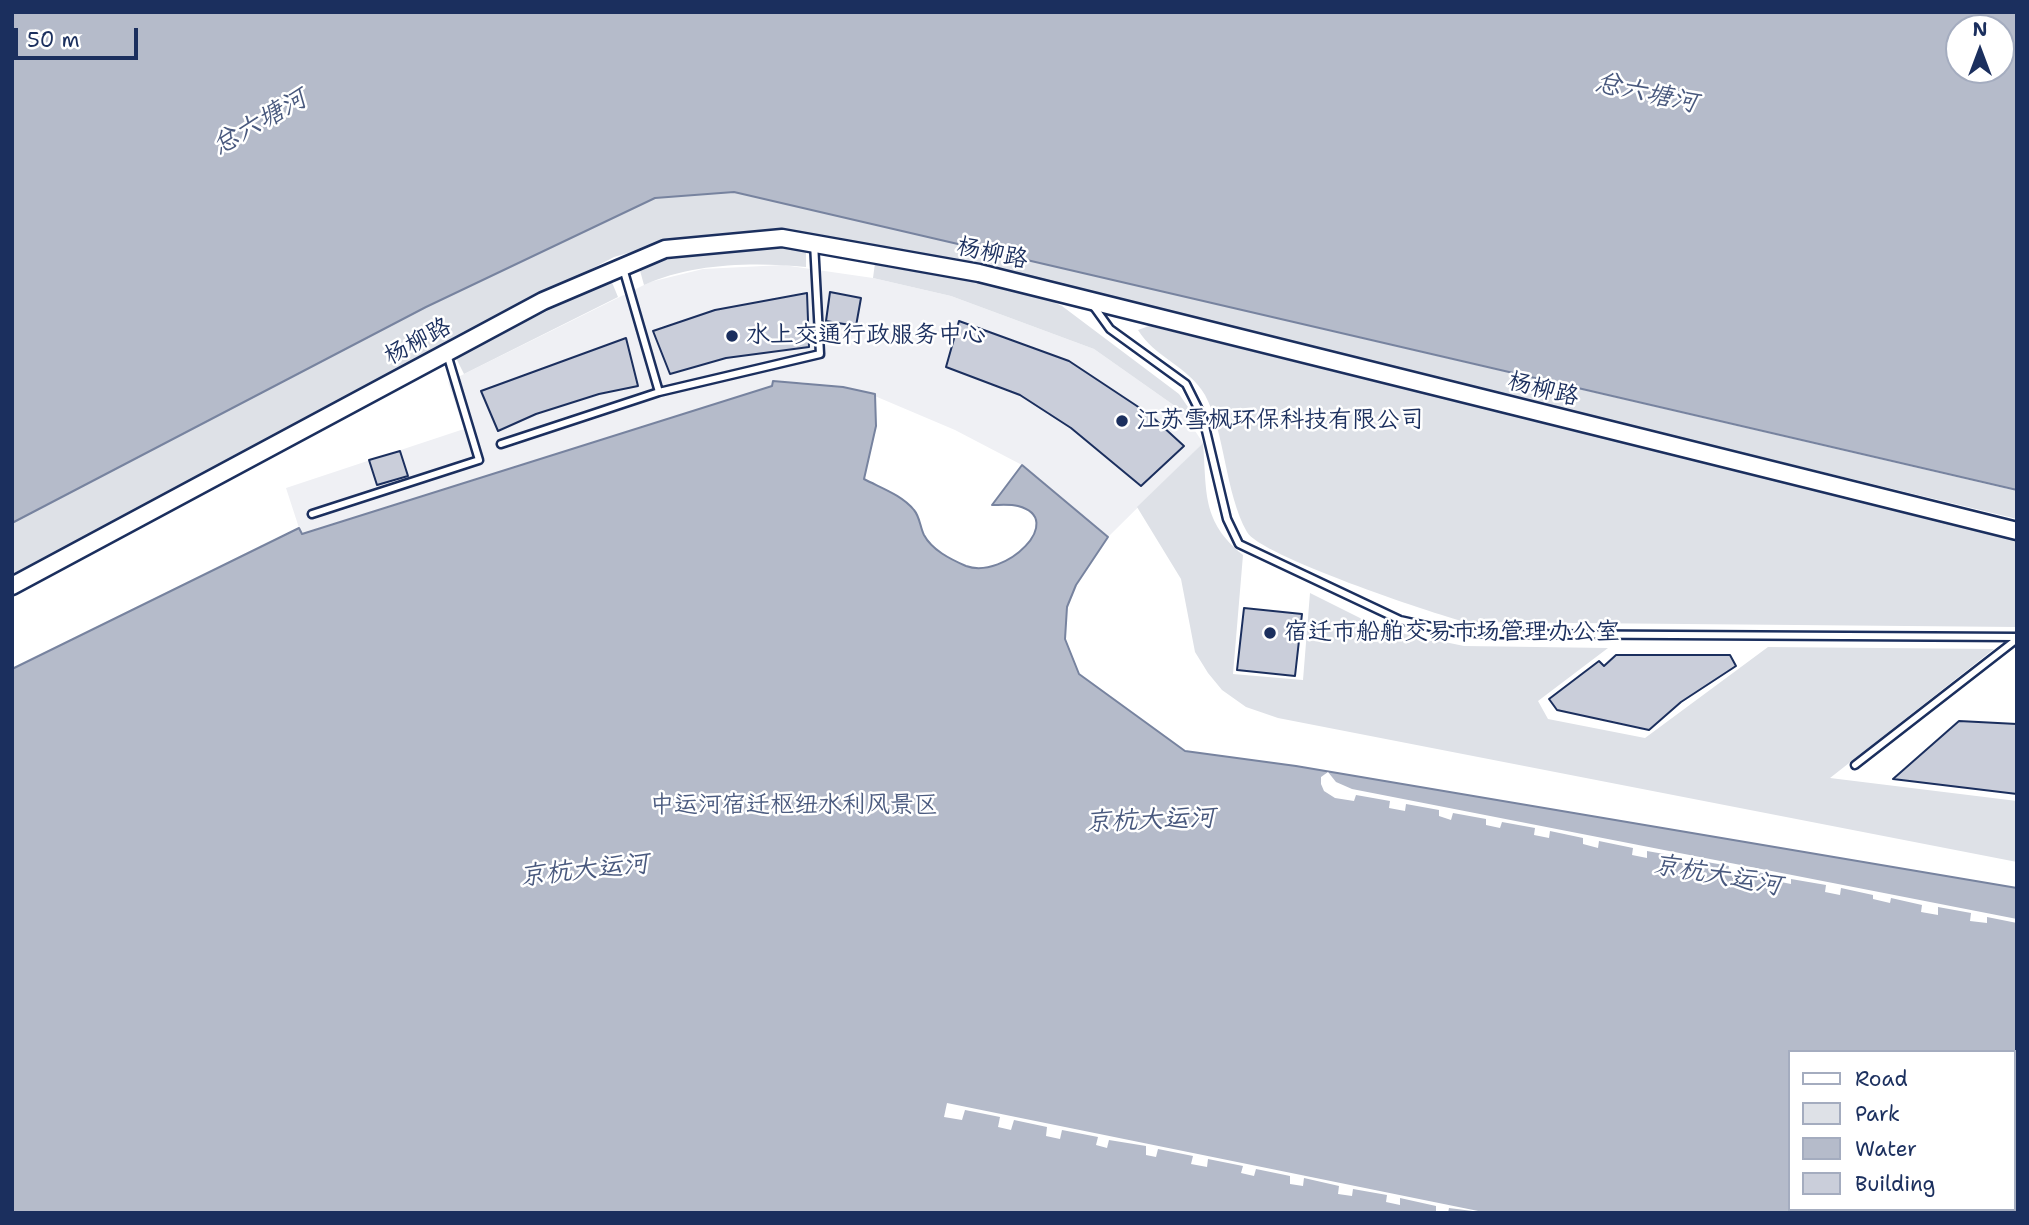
<!DOCTYPE html>
<html>
<head>
<meta charset="utf-8">
<style>
  body { margin:0 }
  #map { position:relative; width:2029px; height:1225px; overflow:hidden; background:#fff; font-family:"Shantell Sans",sans-serif }
  canvas { display:block }
  .frame { position:absolute; inset:0; border:14px solid #1b2f5e; pointer-events:none }
  .legend { position:absolute; left:1788px; top:1050px; width:228px; height:161px; box-sizing:border-box; background:#fff; border:2px solid #a4acbf; margin:0; padding:9px 12px; list-style:none; font-size:21px; color:#1b2f5e }
  .legend li { display:flex; align-items:center; gap:14px; height:35px }
  .legend b { width:35px; border:2px solid #a4acbf }
  .north { position:absolute; left:1945px; top:14px; width:70px; height:70px; box-sizing:border-box; background:#fff; border:2px solid #a4acbf; border-radius:50%; rotate:0deg; font-size:19px; font-weight:700; line-height:28px; text-align:center; color:#1b2f5e }
  .north::after { content:''; display:block; margin:auto; width:24px; height:32px; background:#1b2f5e; clip-path:polygon(50% 0,100% 100%,50% 72%,0 100%) }
  .scale { position:absolute; left:14px; top:28px; width:124px; height:32px; box-sizing:border-box; border:4px solid #1b2f5e; border-top:0; padding-left:9px; font-size:21px; line-height:24px; white-space:nowrap; color:#1b2f5e; -webkit-text-stroke:5px #fff; paint-order:stroke }
</style>
</head>
<body>
<div id="map">
<canvas width="2029" height="1225"></canvas>
<div class="frame"></div>
<ul class="legend">
<li><b style="height:9px;background:#fff"></b>Road</li>
<li><b style="height:19px;background:#dee1e7"></b>Park</li>
<li><b style="height:19px;background:#b5bbca"></b>Water</li>
<li><b style="height:19px;background:#caceda"></b>Building</li>
</ul>
<div class="north">N</div>
<div class="scale">50 m</div>
</div>
<script>
const ctx = document.querySelector('canvas').getContext('2d');
ctx.lineJoin = 'round';
function fillPath(path, color) {
  ctx.fillStyle = color;
  ctx.fill(path, 'evenodd');
}
function trace(path, color, width, dash) {
  ctx.strokeStyle = color;
  ctx.lineWidth = width;
  ctx.lineCap = dash ? 'butt' : 'round';
  ctx.setLineDash(dash || []);
  ctx.stroke(path);
}
function write(font, color, halo, rows, align = 'center') {
  ctx.font = font + ' "Shantell Sans","LXGW WenKai TC",sans-serif';
  ctx.lineWidth = 5;
  ctx.setLineDash([]);
  ctx.textBaseline = 'middle';
  ctx.strokeStyle = halo;
  ctx.fillStyle = color;
  for (const [text, x, y, turn = 0] of rows) {
    ctx.save();
    ctx.translate(x, y);
    ctx.rotate((+turn || 0) * Math.PI / 180);
    ctx.textAlign = isNaN(turn) ? turn : align;
    if (halo) ctx.strokeText(text, 0, 0);
    ctx.fillText(text, 0, 0);
    ctx.restore();
  }
}
fillPath(new Path2D(`
  M783 265 873 278 951 296 1094 349 1182 411 1203 443 1108 537 1022 465 955 430 863 391 801 382 773 386 301 534 286 488 464 429 448 382 650 282 703 269Z`), '#eff0f4');
fillPath(new Path2D(`
  M734 192 2017 491V519L1034 281 781 228 684 237 614 257 12 576V523L426 307 655 198Z
  M771 247 806 249V267C755 262 692 263 644 285L639 267C678 249 728 249 771 247Z
  M875 263 1036 294 1062 306 1179 394 1199 423 1193 428 1182 411 1094 349 951 296 873 278Z
  M611 280 618 297 464 374 455 356Z
  M1149 326 2017 540V627L1466 622C1433 614 1259 555 1247 532 1225 493 1225 432 1205 395 1188 366 1154 357 1138 330Z
  M1203 443C1207 492 1201 521 1243 555L1233 674 1303 680 1310 593 1382 629 1464 646 1608 648 1538 701 1548 719 1645 738 1768 647 1994 649 1830 778 2017 801V862L1278 718 1246 707 1222 690 1208 673 1195 652 1181 579 1137 507Z`), '#dee1e7');
const water = new Path2D(`
  M12 12H2017V490L734 192 655 198 426 307 12 523ZM1959 28H2001V70H1959Z
  M773 381 843 387 875 394 876 426 864 479C881 488 902 495 914 510 920 517 920 527 924 535 932 550 950 559 966 566 1005 580 1068 519 1018 506 1010 504 1000 505 992 505L1022 465 1108 537 1076 585 1067 607 1065 639 1079 674 1185 751 1296 766 2017 888V1213H12V669L299 528 302 534 772 386ZM1789 1052H2013V1209H1789Z`);
fillPath(water, '#b5bbca');
trace(water, '#77839f', 2);
fillPath(new Path2D(`
  M1328 772 1336 782 1352 789 2017 919V923L1987 917V923L1970 921 1971 913 1938 907V915L1921 912 1922 905 1891 898 1890 903 1873 899V895L1841 888 1840 895 1825 892 1826 885 1791 879V884L1776 881 1777 876 1743 869 1742 875 1728 872 1729 866 1696 860 1695 866 1679 862 1681 857 1647 851V858L1632 855 1633 848 1599 841 1598 848 1583 844V838L1550 831 1549 838 1534 835 1535 828 1502 822 1500 828 1486 825V819L1453 813 1451 820 1439 816V810L1406 804 1405 811 1389 808 1390 801 1356 795 1354 801 1335 798 1324 791 1321 784V777Z
  M947 1103 1488 1213 1449 1208 1448 1213H1436V1206L1400 1198V1205L1386 1202 1387 1195 1353 1189 1352 1196 1338 1194 1339 1186 1304 1178 1303 1186 1290 1184V1176L1256 1169 1254 1176 1241 1173 1243 1166 1208 1159 1207 1167 1191 1164 1193 1156 1158 1149 1156 1157 1146 1155V1146L1109 1140 1107 1148 1096 1145 1098 1137 1062 1130 1060 1139 1046 1136 1047 1127 1014 1120 1011 1130 998 1127 1000 1117 965 1110 962 1120 944 1117Z`), '#fff');
const building = new Path2D(`
  M830 292 861 298 856 326 826 321Z
  M807 293 809 347 726 358 670 374 653 331 715 310Z
  M959 321 1069 361 1149 414 1184 446 1141 486 1071 428 1020 395 946 367Z
  M626 338 638 386 599 394 536 414 498 431 481 391Z
  M400 451 408 476 377 485 369 460Z
  M1244 608 1302 614 1295 676 1237 670Z
  M1616 655H1730L1736 666 1681 702 1649 730 1557 710 1549 699 1599 661 1604 666Z
  M1959 721 2017 724V794L1893 779Z`);
fillPath(building, '#caceda');
trace(building, '#1b2f5e', 2);
const service = new Path2D(`
  M623 268 659 392
  M1092 304 1110 329 1186 384 1203 418 1227 519 1239 544 1400 620 1454 632 1503 634 2017 637
  M501 444 659 392 820 354 814 243
  M312 514 479 460 447 354
  M1855 765 2017 639`);
const tertiary = new Path2D(`
  M12 586 543 301 665 249 782 238 979 273 2017 531`);
trace(service, '#1b2f5e', 11);
trace(tertiary, '#1b2f5e', 21);
trace(service, '#fff', 6);
trace(tertiary, '#fff', 16);
for (const [x, y, r, color] of [
  [732,336,7,"#1b2f5e"],
  [1122,421,7,"#1b2f5e"],
  [1270,633,7,"#1b2f5e"]
]) {
  const dot = new Path2D();
  dot.arc(x, y, r, 0, 2 * Math.PI);
  ctx.fillStyle = color;
  ctx.fill(dot);
  trace(dot, '#fff', 2.5);
}
write('24px', '#1b2f5e', '#fff', [
  ["杨柳路",992,254,12],
  ["杨柳路",418,342,-28],
  ["杨柳路",1543,390,14]
]);
write('24px', '#1b2f5e', '#fff', [
  ["水上交通行政服务中心",746,336],
  ["江苏雪枫环保科技有限公司",1136,421],
  ["宿迁市船舶交易市场管理办公室",1284,633]
], 'left');
write('24px', '#4c5c80', '#fff', [
  ["中运河宿迁枢纽水利风景区",794,806]
]);
write('italic 26px', '#49597e', '#fff', [
  ["总六塘河",1646,94,12],
  ["总六塘河",260,123,-30],
  ["京杭大运河",1150,821,-2],
  ["京杭大运河",584,871,-6],
  ["京杭大运河",1717,876,10]
]);
</script>
</body>
</html>
